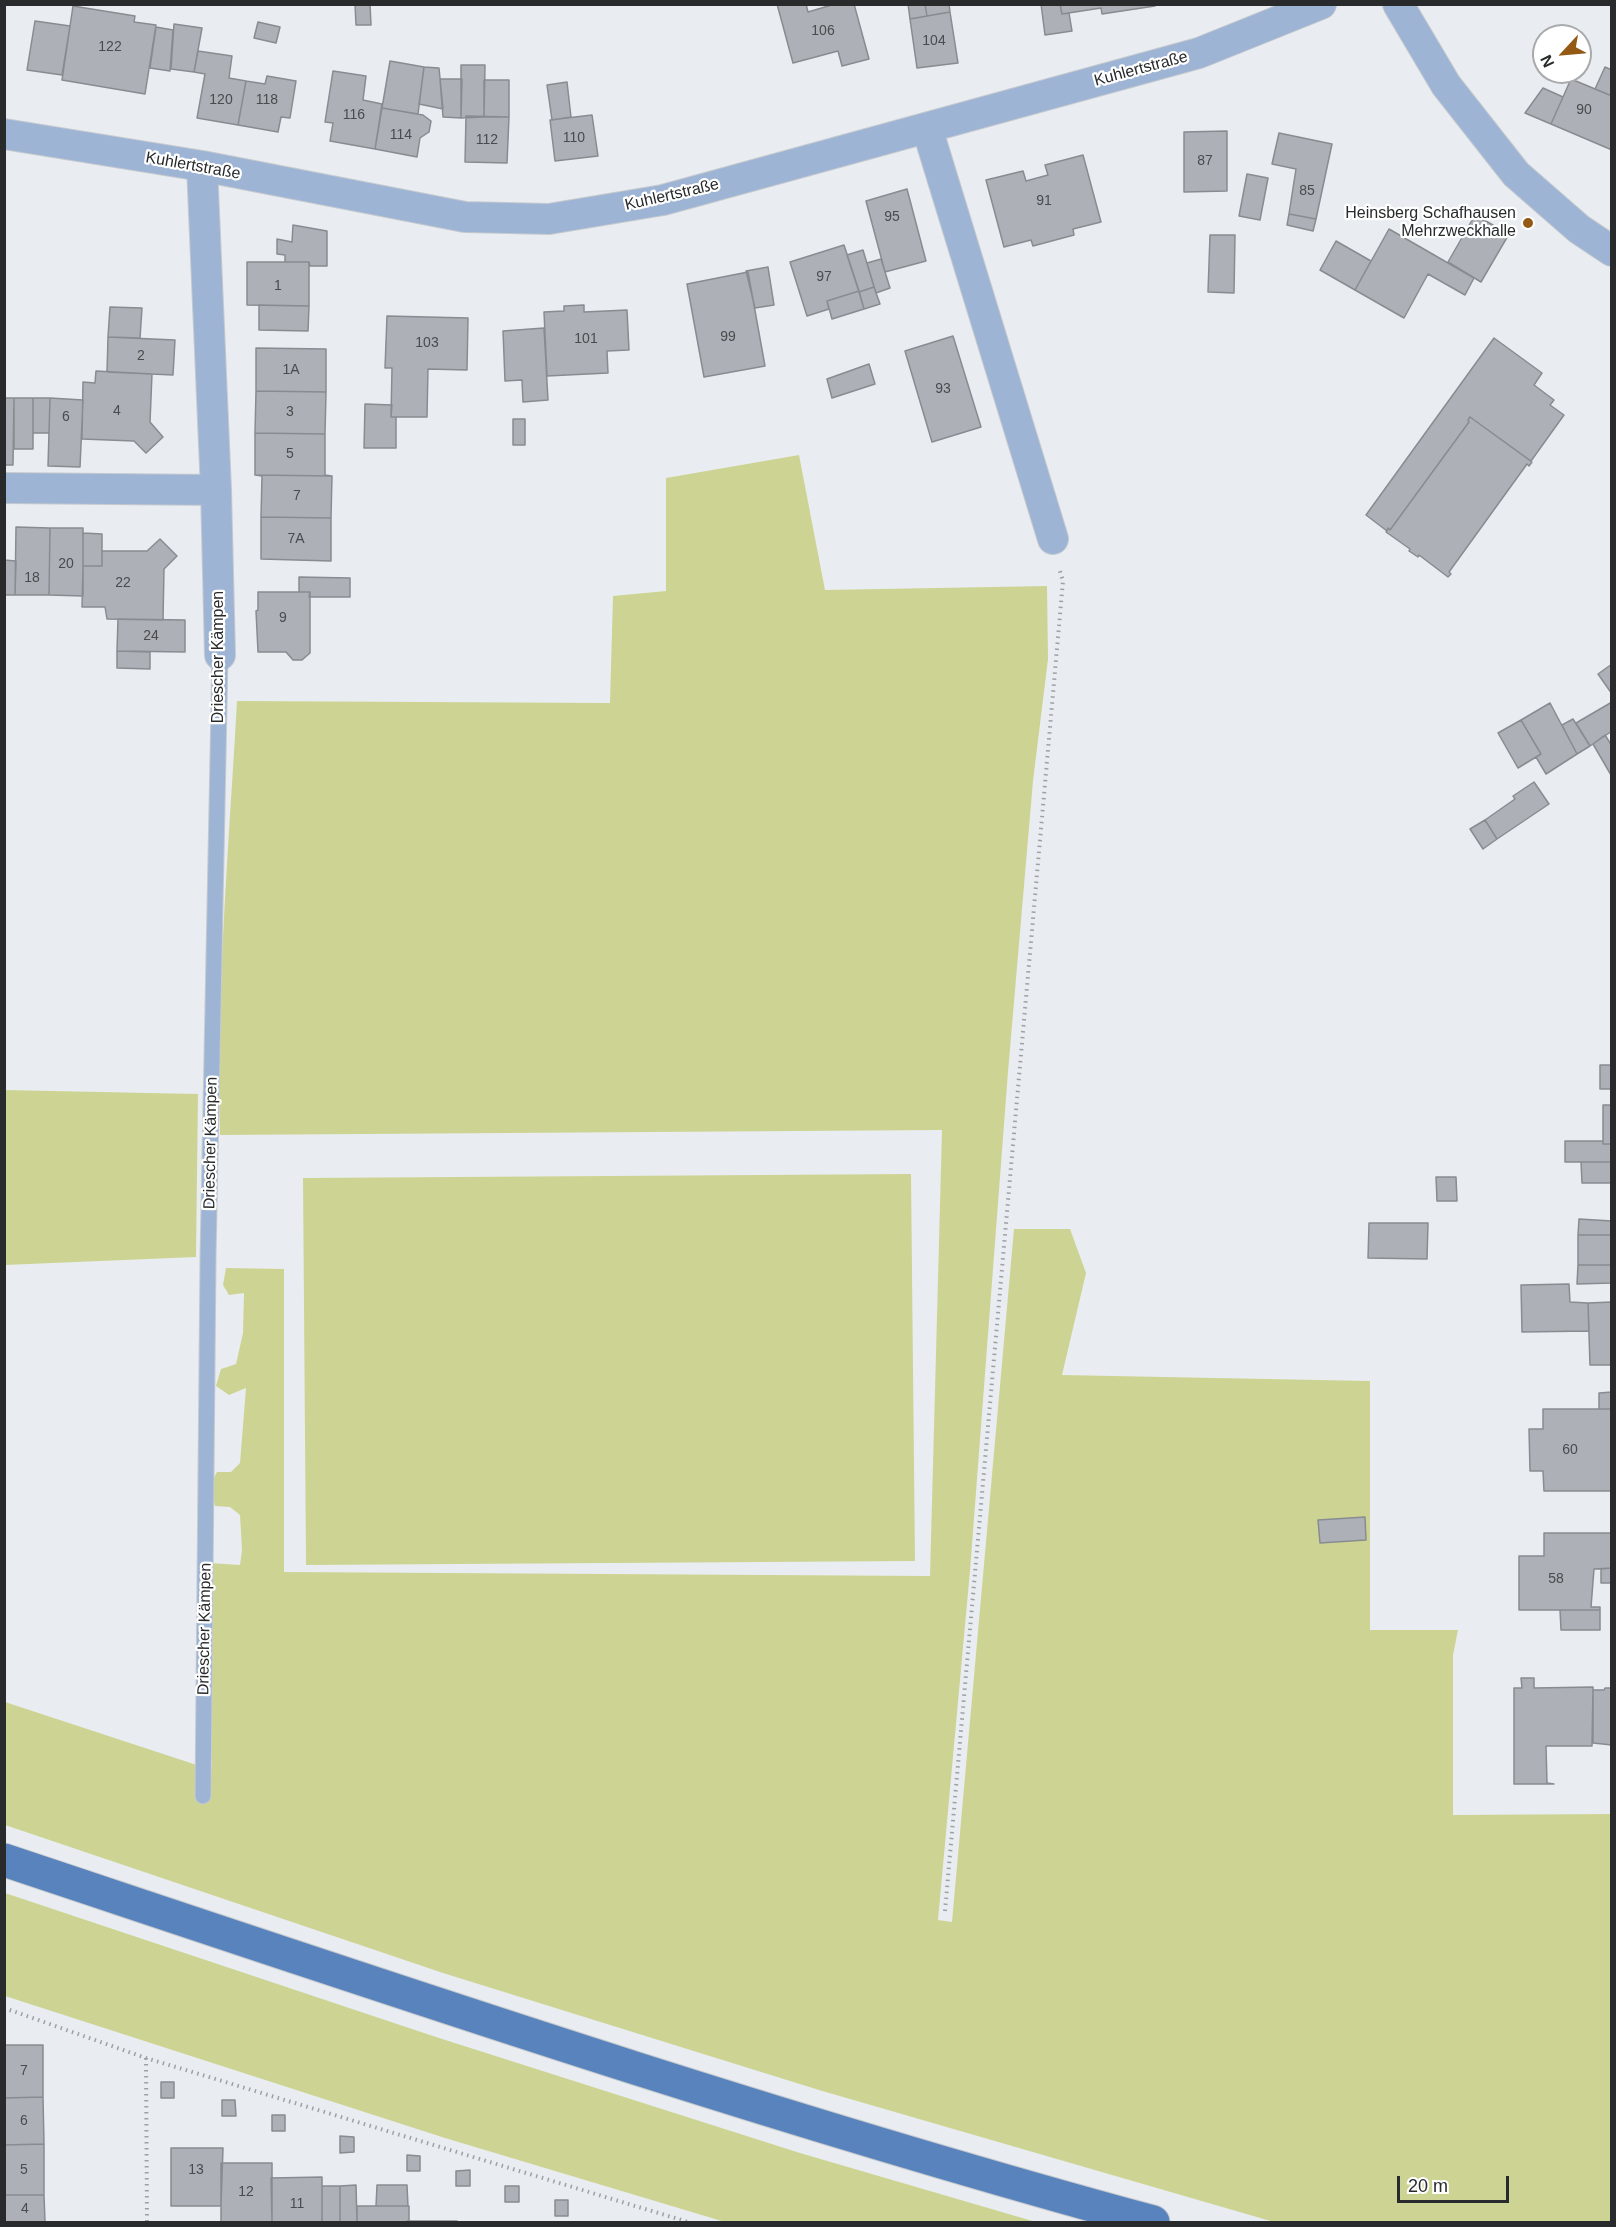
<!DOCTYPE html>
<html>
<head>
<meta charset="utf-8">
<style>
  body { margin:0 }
  #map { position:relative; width:1616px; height:2227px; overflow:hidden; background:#e9edf2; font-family:Arial,sans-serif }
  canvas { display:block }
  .frame { position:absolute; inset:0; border:6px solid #282a2c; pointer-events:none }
  .north { position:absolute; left:1532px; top:24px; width:60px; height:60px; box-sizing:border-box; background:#fff; border:2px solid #a9aaab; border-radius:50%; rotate:244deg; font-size:16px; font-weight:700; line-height:24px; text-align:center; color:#282a2c }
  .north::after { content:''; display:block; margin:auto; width:21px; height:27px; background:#935915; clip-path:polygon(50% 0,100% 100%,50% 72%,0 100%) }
  .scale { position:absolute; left:1397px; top:2176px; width:112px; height:27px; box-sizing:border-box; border:3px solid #282a2c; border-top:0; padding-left:8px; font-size:18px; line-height:21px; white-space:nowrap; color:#282a2c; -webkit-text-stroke:4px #fff; paint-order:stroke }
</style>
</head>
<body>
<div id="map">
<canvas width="1616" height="2227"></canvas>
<div class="frame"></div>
<div class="north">N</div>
<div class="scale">20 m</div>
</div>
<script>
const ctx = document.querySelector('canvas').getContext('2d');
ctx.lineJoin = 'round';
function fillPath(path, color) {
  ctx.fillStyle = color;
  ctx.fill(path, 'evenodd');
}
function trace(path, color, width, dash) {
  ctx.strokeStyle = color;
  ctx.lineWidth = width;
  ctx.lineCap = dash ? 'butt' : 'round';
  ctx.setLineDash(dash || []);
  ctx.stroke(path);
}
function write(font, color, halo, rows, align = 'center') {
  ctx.font = font + ' Arial,sans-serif';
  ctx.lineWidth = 4.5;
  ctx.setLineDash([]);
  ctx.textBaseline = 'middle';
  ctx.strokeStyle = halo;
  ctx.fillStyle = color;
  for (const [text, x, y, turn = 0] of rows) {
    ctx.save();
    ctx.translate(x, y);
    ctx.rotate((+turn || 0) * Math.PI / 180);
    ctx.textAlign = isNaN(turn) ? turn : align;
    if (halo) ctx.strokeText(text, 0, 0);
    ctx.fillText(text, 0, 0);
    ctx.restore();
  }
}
fillPath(new Path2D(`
  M799 455 825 590 1047 586 1048 659 1033 781 1008 1072 970 1571 938 1920 952 1922 1014 1229H1070L1086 1273 1062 1375 1370 1381V1630H1458L1453 1655V1815L1611 1814V2222H1274L819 2090 443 1973 5 1825V1702L212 1770 209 1563 240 1565 242 1550 240 1515 230 1507 215 1506 210 1485 217 1472H231L240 1463 246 1388 229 1395 216 1386 221 1369 236 1364 243 1333 244 1293 229 1295 223 1285 226 1268 284 1269V1572L930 1576 942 1130 220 1135C216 990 229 845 237 701L610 703 613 596 666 591V478Z
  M4 1090 198 1094 196 1257 5 1265Z
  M911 1174 915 1561 306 1565 303 1178Z
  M5 1893 436 2037 800 2153 1036 2222H725L445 2138 5 1996Z`), '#cdd493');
const building = new Path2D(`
  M355 4H370L371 25H356Z
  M777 4H806L808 12 835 4H854L869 59 842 66 838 51 793 63Z
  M908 4H925L927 16 910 19Z
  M925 4H949L950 12 927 16Z
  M1041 4H1060L1062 14 1069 13 1072 31 1045 35Z
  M1060 4H1155V6L1102 14 1101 8 1062 14Z
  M73 6 135 16 134 22 156 25 145 94 62 80Z
  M950 12 958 63 917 68 910 19Z
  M35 21 70 26 62 75 27 70Z
  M258 22 280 27 276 43 254 38Z
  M174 24 202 28 194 72 171 69Z
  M156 27 173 30 170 71 150 68Z
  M198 51 232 56 229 78 246 81 238 125 197 118 205 74 194 72Z
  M390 61 424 67 418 114 382 108Z
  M461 65H485L484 117 461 118Z
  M424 67 439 68 443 109 419 104Z
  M1605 67 1612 70V96L1595 89Z
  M333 71 366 76 363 100 382 104 375 149 330 141 333 123 325 122Z
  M267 76 296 81 290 118 281 117 278 132 238 125 246 81 265 84Z
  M440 79H462L461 118 443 117Z
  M1571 79 1612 96V150L1551 124Z
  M484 80H509V117H484Z
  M567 82 571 117 552 120 547 85Z
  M1543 88 1563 97 1551 124 1525 113Z
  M382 108 423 115 431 121 429 132 420 138 417 157 375 149Z
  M592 115 598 156 555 161 550 120Z
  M466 116 509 117 507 163 465 162Z
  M1227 131V191L1184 192V132Z
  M1279 133 1332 144 1316 219 1289 214 1296 169 1272 164Z
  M1083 155 1101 222 1073 229 1074 235 1033 246 1031 240 1004 247 986 180 1023 171 1026 181 1048 175 1045 165Z
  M1247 174 1268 178 1260 220 1239 216Z
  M907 189 926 261 885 272 866 201Z
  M1289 214 1316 219 1313 231 1287 225Z
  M1475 215 1509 234 1481 282 1448 262Z
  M293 225 327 231V266H310L309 262H285V255L277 254V239L292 242Z
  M1389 229 1474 278 1465 295 1428 274 1404 318 1355 290Z
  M1210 235H1235L1234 293 1208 292Z
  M1336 241 1371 261 1355 290 1320 270Z
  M844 245 859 291 827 301 829 309 807 316 790 262Z
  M863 250 874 287 859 292 847 255Z
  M881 259 890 288 876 293 867 263Z
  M247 262H309V306L247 305Z
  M768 267 774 305 755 308 746 271Z
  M748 272 765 366 704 377 687 284Z
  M874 287 880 304 864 309 859 292Z
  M859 291 864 309 832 319 827 301Z
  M259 305 309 306 308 331 259 330Z
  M584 305V312L627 310 629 350 607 351 608 373 547 376 544 312 564 311V306Z
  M110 307 142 308 140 338 108 337Z
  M387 316 468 318 467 370 428 369 427 417H391L392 368H385Z
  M544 328 548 400 523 402 522 380 505 381 503 331Z
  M953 336 981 427 932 442 905 351Z
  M108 337 175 340 173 375 107 372Z
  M1494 338 1542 373 1534 385 1554 400 1550 405 1564 415 1531 461 1470 417 1468 420 1469 422 1390 530 1388 528 1387 531 1366 515Z
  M256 348 326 349V392L256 391Z
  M869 364 875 384 832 398 827 379Z
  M96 371 152 374 150 422 163 437 146 453 134 441 82 439 83 382 95 383Z
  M256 391 326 392 325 434 255 433Z
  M4 398H14L13 465H4Z
  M14 398H33V449H14Z
  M33 398H50L49 433H33Z
  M50 398 83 400 80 467 48 466Z
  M365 404 392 405 391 417H396V448H364Z
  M1470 417 1532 462 1529 466 1527 464 1449 572 1451 574 1448 577 1419 555 1418 557 1409 551 1410 549 1386 532 1388 528 1390 530 1469 422 1468 420Z
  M513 419H525V445H513Z
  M255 433 325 434V475L332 476 255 475Z
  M255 475 332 476 331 518 261 517 262 476Z
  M261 517 331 518V561L261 559Z
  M16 527 50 528 49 595H15Z
  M50 528H83V596L49 595Z
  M83 533 102 534V566H83Z
  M160 539 177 556 164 569 163 620 107 619 105 607H82L83 566H102V551H147Z
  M4 560 16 561 15 595H4Z
  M299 577 350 578V597H309L310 592H299Z
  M258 592H310V653L302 660H293L286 652H258L256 611 258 610Z
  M118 619 185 620V652L117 651Z
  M117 651 150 652V669L117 668Z
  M1612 664V694L1598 674Z
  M1612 702V731L1590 746 1576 723Z
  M1550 703 1577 754 1546 774 1536 757 1541 754 1521 720Z
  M1573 719 1590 746 1577 754 1562 725Z
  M1521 720 1541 754 1518 768 1498 733Z
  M1605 735 1612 746 1611 775 1593 744Z
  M1534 782 1549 804 1497 839 1485 820 1515 799 1513 796Z
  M1485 820 1497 839 1483 849 1470 829Z
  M1600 1065H1612V1089H1600Z
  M1603 1105H1612V1144H1603Z
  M1565 1141H1603V1144H1612V1162H1565Z
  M1581 1162H1612V1183H1582Z
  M1436 1177H1456L1457 1201H1437Z
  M1579 1219 1612 1221V1235H1578Z
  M1369 1223H1428L1427 1259 1368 1258Z
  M1578 1235H1612V1265H1578Z
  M1578 1265H1612V1283L1577 1284Z
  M1569 1284 1570 1302 1588 1303 1589 1331 1522 1332 1521 1285Z
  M1612 1302V1365H1590L1588 1303Z
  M1612 1392V1409H1599V1393Z
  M1543 1409H1612V1491H1544L1543 1471H1530L1529 1429H1543Z
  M1365 1517 1366 1540 1320 1543 1318 1520Z
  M1544 1533H1612V1568L1594 1569 1591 1607H1600V1610H1519V1556H1544Z
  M1612 1568V1583H1601V1569Z
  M1560 1610H1600V1630H1561Z
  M1521 1678H1534V1688L1593 1687 1592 1746H1546L1547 1783 1554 1784H1514V1688H1522Z
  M1605 1688H1612V1745L1593 1743V1690H1604Z
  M4 2045H43V2097L4 2098Z
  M161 2082H174V2098H161Z
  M43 2097 44 2144 4 2145V2098Z
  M222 2100H235L236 2116H222Z
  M272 2115H285V2131H272Z
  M340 2136 354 2137V2152L340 2153Z
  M44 2144V2195H4V2145Z
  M171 2148H223L221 2206H171Z
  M407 2155 420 2156V2171H407Z
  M221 2163H272V2222H221Z
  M470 2170V2186H456V2171Z
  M322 2177V2222H272L271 2178Z
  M356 2185 357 2222H340V2186Z
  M377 2185H407L408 2206H376Z
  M322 2186H340V2222H322Z
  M505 2186H519V2202H505Z
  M4 2195H44L45 2222H4Z
  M555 2200H568V2216H555Z
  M357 2206H409V2221L407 2222H357Z
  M407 2221H457V2222H407Z`);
fillPath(building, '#adb0b6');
trace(building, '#888c91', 1.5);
const lane = new Path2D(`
  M203 1796 208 1257 220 655`);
const street = new Path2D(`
  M1398 4 1446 85 1516 174 1579 229 1612 251
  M927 128 1053 539
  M4 134 202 166 465 217 549 219 663 200 1199 53 1321 4
  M202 166 216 490 220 655
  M4 488 216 490`);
const primary = new Path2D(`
  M4 1860C385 1987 766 2117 1153 2222`);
trace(lane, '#c6cace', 17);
trace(street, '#c6cace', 32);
trace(primary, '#c6cace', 35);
trace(new Path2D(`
  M945 1911 1063 581 1060 571
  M4 2008 146 2058 688 2222
  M146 2058 147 2222`), '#9da1a4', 4, [1.5, 4.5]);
trace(lane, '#9db4d5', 15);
trace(street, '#9db4d5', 30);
trace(primary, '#5983bd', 33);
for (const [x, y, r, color] of [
  [1528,223,6,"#935915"]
]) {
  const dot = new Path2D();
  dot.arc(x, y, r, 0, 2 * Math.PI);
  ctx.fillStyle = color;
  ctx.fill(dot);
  trace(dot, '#fff', 2);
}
write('14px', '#494c4e', null, [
  ["106",823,31],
  ["104",934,41],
  ["122",110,47],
  ["120",221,100],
  ["118",267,100],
  ["90",1584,110],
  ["116",354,115],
  ["114",401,135],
  ["110",574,138],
  ["112",487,140],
  ["87",1205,161],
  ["85",1307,191],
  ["91",1044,201],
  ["95",892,217],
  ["97",824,277],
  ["1",278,286],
  ["99",728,337],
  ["101",586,339],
  ["103",427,343],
  ["2",141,356],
  ["1A",291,370],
  ["93",943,389],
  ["4",117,411],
  ["3",290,412],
  ["6",66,417],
  ["5",290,454],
  ["7",297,496],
  ["7A",296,539],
  ["20",66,564],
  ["18",32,578],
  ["22",123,583],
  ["9",283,618],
  ["24",151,636],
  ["60",1570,1450],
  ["58",1556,1579],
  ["7",24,2071],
  ["6",24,2121],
  ["5",24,2170],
  ["13",196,2170],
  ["12",246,2192],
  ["11",297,2204],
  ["4",25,2209]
]);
write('16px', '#282a2c', '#fff', [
  ["Kuhlertstraße",1141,69,-15],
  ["Kuhlertstraße",193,166,10],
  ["Kuhlertstraße",672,195,-13],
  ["Driescher Kämpen",219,657,-90],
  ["Driescher Kämpen",211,1143,-89],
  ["Driescher Kämpen",205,1629,-89]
]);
write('16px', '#282a2c', '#fff', [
  ["Heinsberg Schafhausen",1516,214],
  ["Mehrzweckhalle",1516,232]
], 'right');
</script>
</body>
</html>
